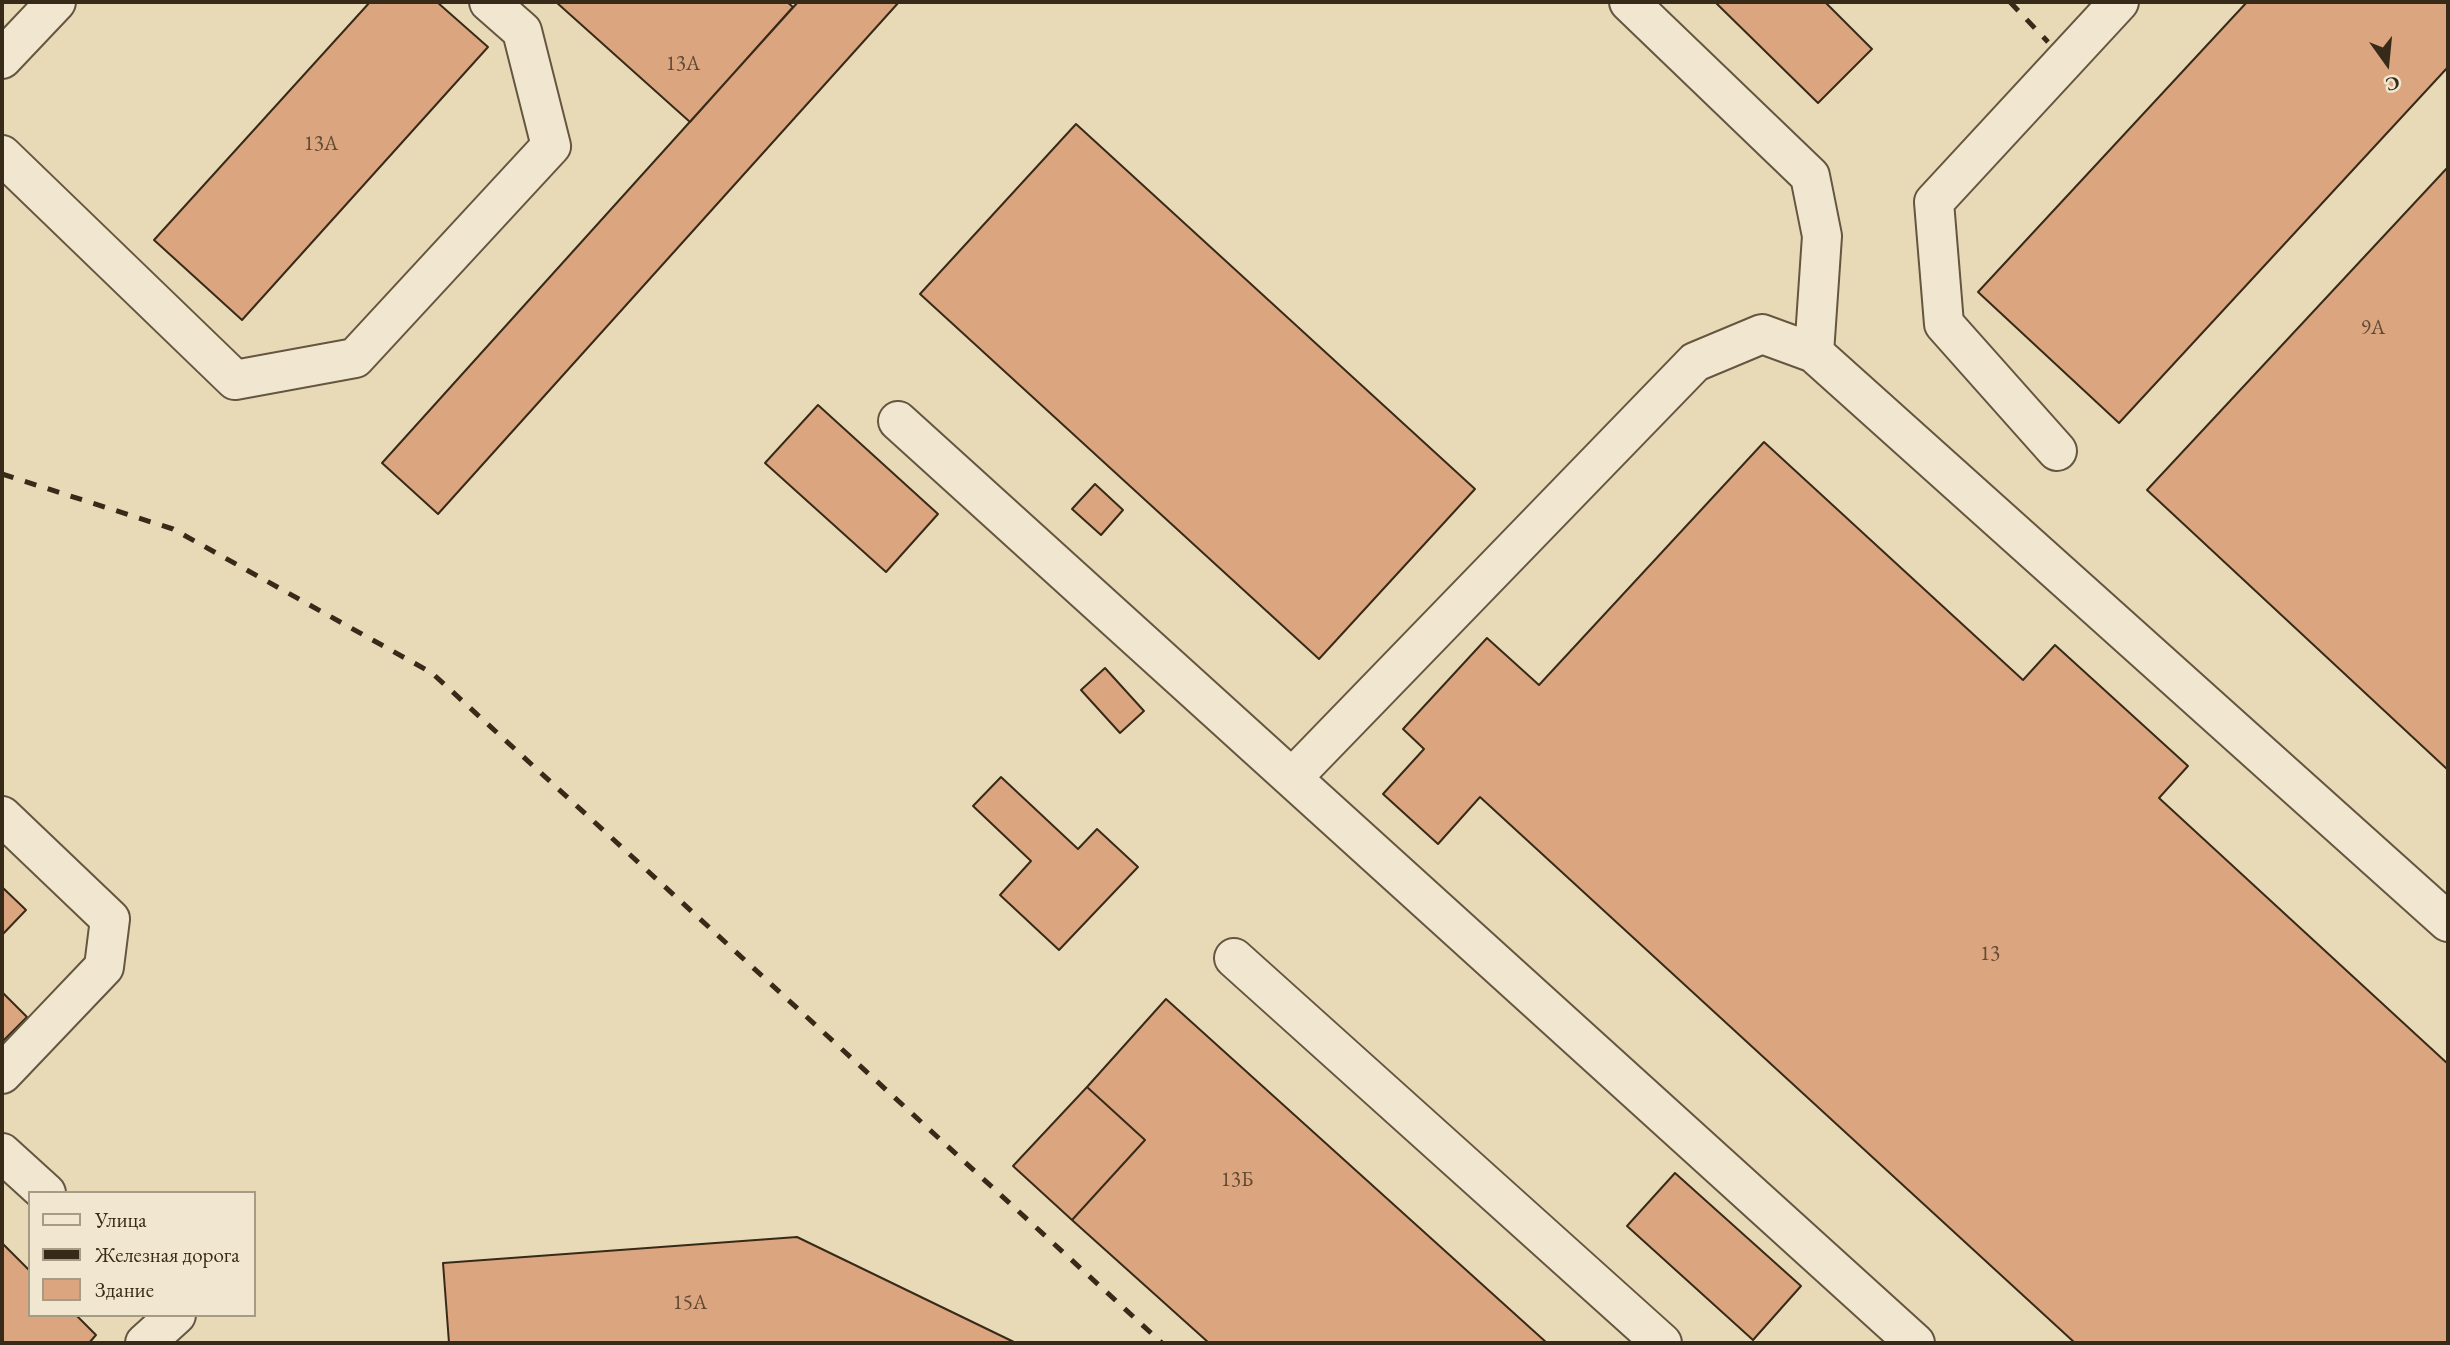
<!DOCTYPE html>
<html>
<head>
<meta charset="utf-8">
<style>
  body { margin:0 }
  #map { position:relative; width:2450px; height:1345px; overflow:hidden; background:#e9dab7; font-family:"EB Garamond",serif }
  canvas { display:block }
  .frame { position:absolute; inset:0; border:4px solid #382a18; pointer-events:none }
  .legend { position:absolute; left:28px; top:1191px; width:228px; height:126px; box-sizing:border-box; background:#f1e7d0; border:2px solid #a79b86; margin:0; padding:9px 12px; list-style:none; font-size:21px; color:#382a18 }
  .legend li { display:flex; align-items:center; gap:14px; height:35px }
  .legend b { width:35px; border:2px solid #a79b86 }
  .north { position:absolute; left:2352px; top:28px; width:70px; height:70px; -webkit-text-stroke:5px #f1e7d0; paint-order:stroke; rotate:165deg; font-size:19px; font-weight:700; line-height:28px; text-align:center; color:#382a18 }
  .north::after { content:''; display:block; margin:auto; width:24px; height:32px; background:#382a18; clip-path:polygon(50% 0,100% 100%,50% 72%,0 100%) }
</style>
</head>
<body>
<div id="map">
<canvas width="2450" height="1345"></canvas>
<div class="frame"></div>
<ul class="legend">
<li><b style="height:9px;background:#f1e7d0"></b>Улица</li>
<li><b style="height:9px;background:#382a18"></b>Железная дорога</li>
<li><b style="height:19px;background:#dba57f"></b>Здание</li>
</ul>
<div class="north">С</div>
</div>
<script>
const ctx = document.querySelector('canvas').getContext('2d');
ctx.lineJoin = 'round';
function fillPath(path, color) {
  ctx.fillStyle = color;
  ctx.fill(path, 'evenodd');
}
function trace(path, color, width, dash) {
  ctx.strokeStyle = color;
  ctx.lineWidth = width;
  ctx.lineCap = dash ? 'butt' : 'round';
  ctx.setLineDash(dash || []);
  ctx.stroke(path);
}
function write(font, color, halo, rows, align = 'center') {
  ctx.font = font + ' "EB Garamond",serif';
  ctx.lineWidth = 6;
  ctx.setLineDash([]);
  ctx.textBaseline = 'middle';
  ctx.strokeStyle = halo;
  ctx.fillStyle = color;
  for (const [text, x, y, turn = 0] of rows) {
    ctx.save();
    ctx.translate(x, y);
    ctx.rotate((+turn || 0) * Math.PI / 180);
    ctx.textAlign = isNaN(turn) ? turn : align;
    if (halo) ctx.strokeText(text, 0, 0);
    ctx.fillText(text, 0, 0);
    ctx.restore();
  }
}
const building = new Path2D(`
  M370 2H437L488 47 242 320 154 240Z
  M556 2H787L793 7 690 122Z
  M798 2H899L438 514 382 463Z
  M1715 2H1825L1872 49 1818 103Z
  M2247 2H2448V67L2119 423 1978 292Z
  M1076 124 1475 489 1319 659 920 294Z
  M2448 167V770L2147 490Z
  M818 405 938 514 886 572 765 463Z
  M1764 442 2023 680 2055 645 2188 766 2159 798 2448 1064V1343H2075L1480 797 1438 844 1383 794 1424 749 1403 729 1487 638 1539 685Z
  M1095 484 1123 510 1101 535 1072 509Z
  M1105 668 1144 711 1120 733 1081 690Z
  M1001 777 1078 849 1097 829 1138 867 1059 950 1000 895 1031 861 973 806Z
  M2 887 26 910 2 935Z
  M2 992 27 1017 2 1042Z
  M1166 999 1547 1343H1209L1072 1220 1145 1140 1087 1087Z
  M1087 1087 1145 1140 1072 1220 1013 1166Z
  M1675 1173 1801 1286 1753 1340 1627 1226Z
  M797 1237 1016 1343H449L443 1263Z
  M2 1243 30 1271V1315H76L96 1335 89 1343H4L2 1341Z`);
fillPath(building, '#dba57f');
trace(building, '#382a18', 2);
const minor = new Path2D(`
  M1629 2 1810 176 1822 236 1814 353 2448 922
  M2 59 56 2
  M2 155 235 380 355 358 551 146 522 31 489 2
  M898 421 1915 1343
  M2057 451 1944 324 1934 202 2119 2
  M1292 778 1695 362 1762 334 1814 353
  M2 816 110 919 104 967 2 1074
  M1234 958 1662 1343
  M2 1153 46 1193
  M145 1343 176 1315`);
trace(minor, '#645640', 42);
trace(minor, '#f1e7d0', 38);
trace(new Path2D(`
  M2010 2 2048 42
  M2 474 173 529 432 673 1162 1343`), '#382a18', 5, [12, 12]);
write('21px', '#614932', null, [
  ["13А",683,64],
  ["13А",321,144],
  ["9А",2373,328],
  ["13",1990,954],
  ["13Б",1237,1180],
  ["15А",690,1303]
]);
</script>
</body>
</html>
